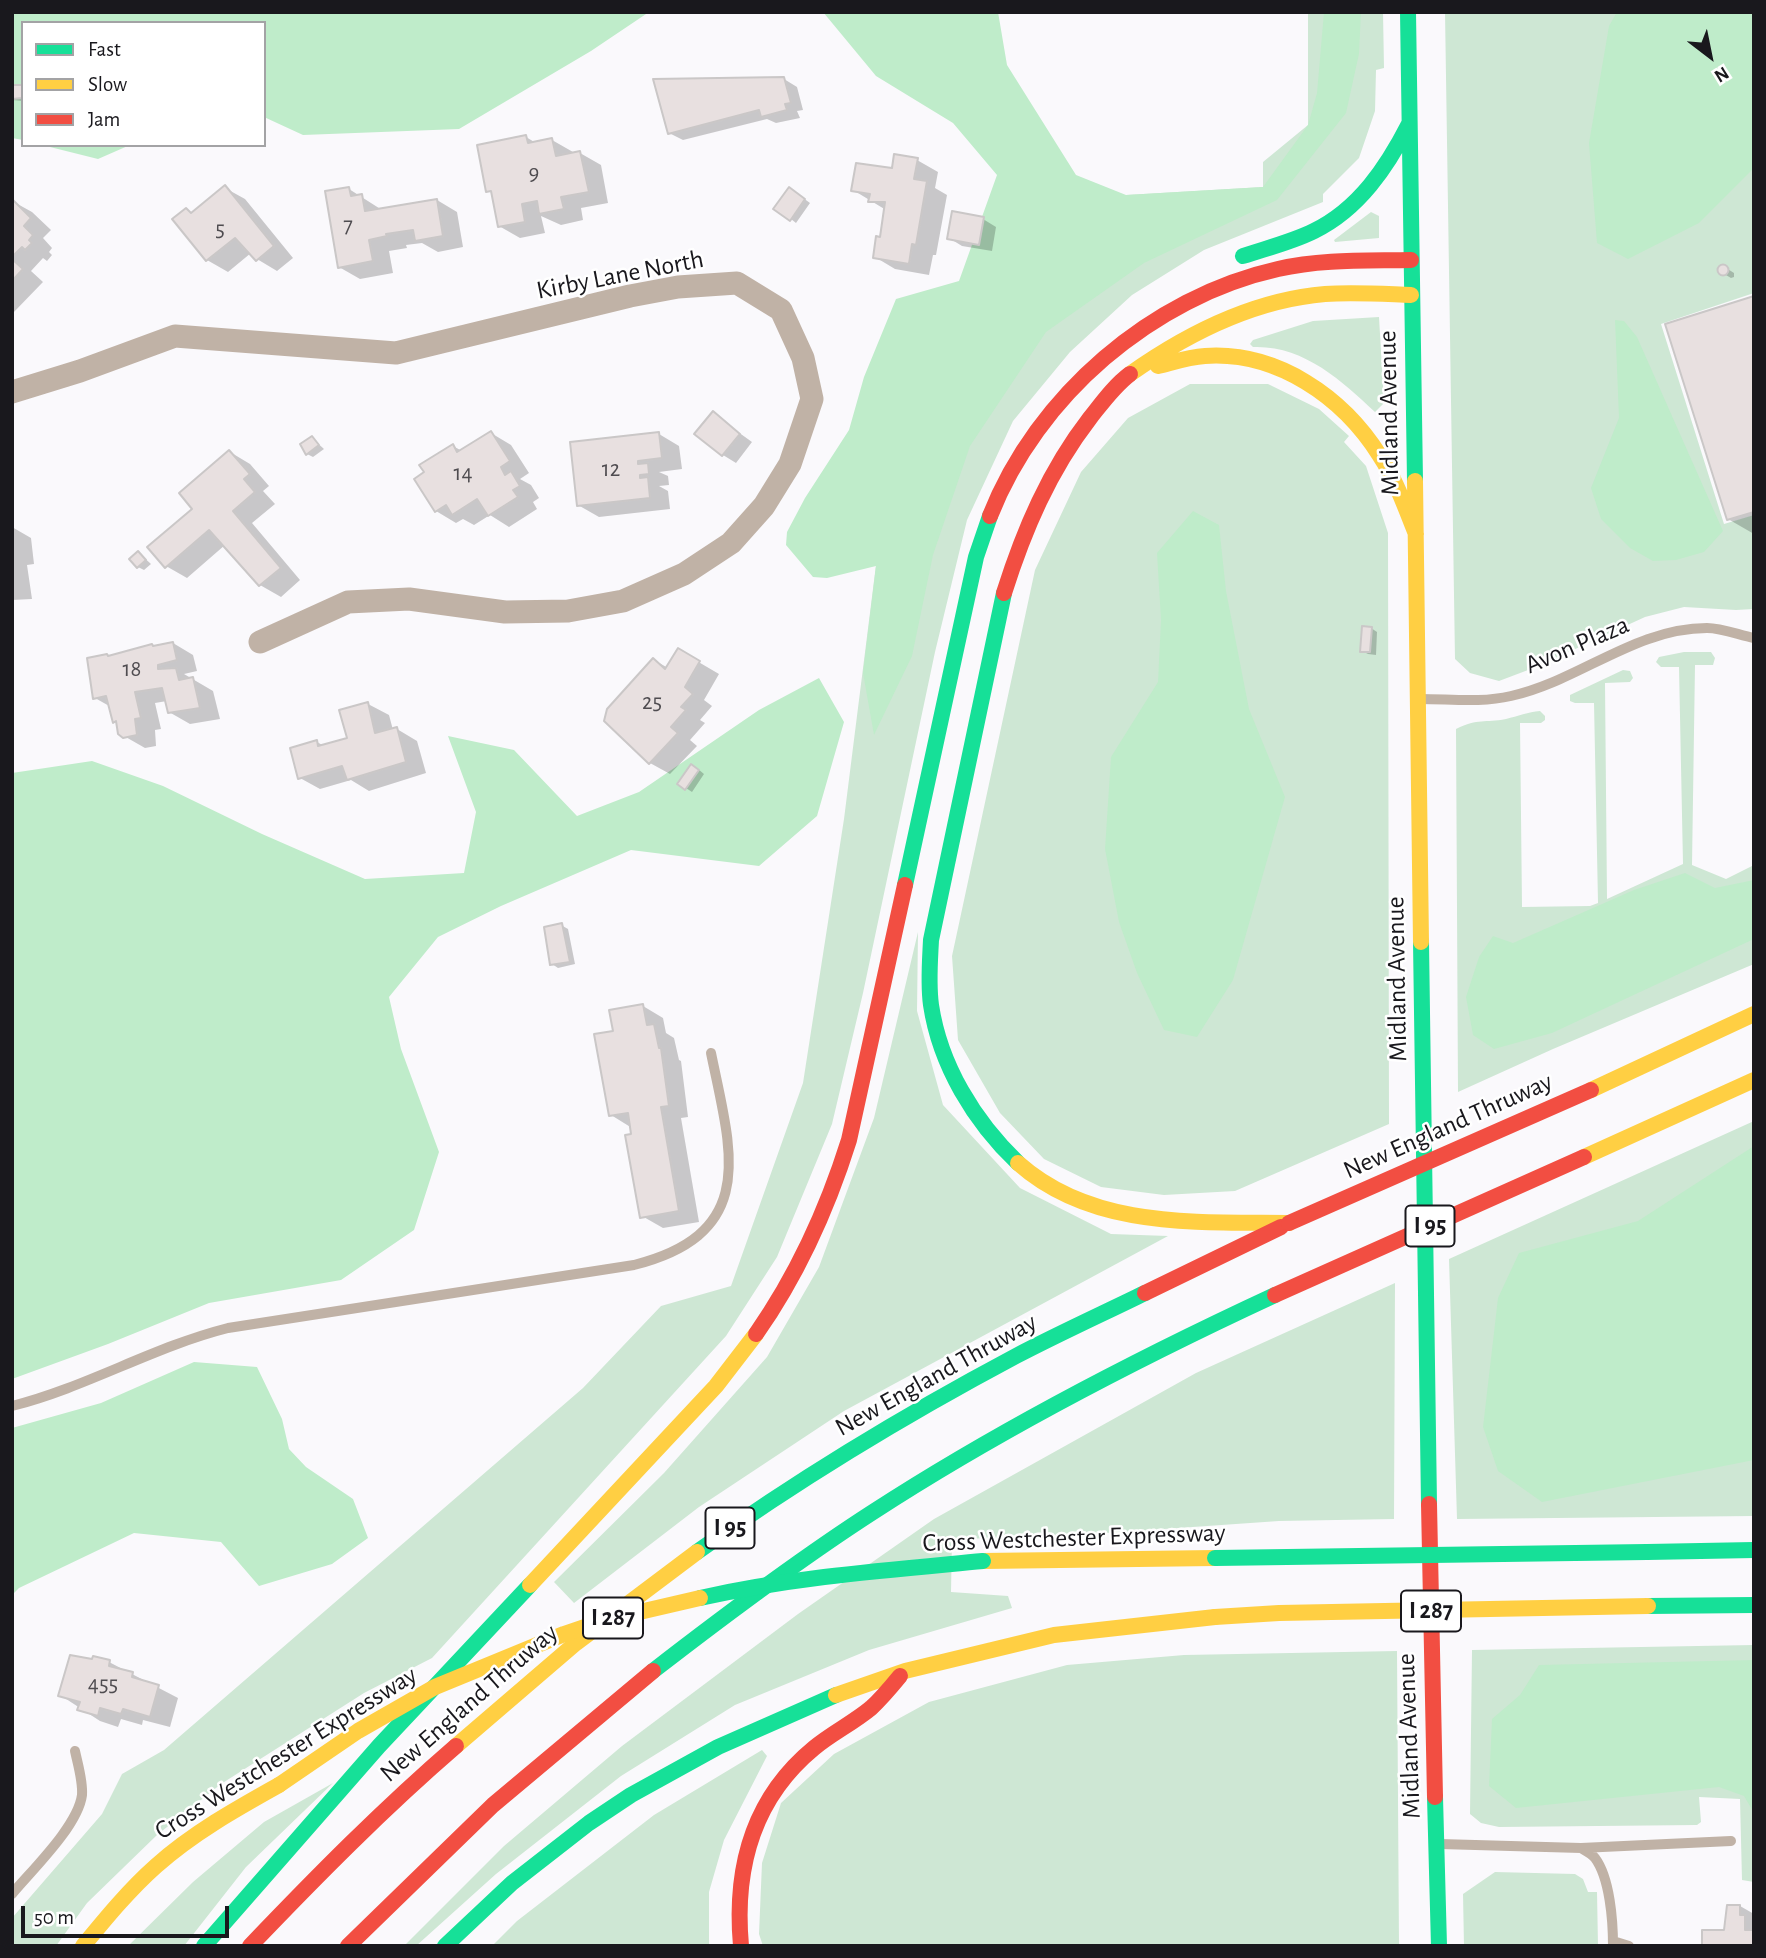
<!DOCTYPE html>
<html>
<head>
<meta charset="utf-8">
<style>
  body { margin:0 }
  #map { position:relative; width:1766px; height:1958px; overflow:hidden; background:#faf9fc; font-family:"Alegreya Sans",sans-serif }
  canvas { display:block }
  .frame { position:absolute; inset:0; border:14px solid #19181d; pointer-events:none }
  .legend { position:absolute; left:21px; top:21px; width:245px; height:126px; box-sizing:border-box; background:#fff; border:2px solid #a3a3a5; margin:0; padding:9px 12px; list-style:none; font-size:21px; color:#19181d }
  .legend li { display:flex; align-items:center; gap:14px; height:35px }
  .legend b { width:35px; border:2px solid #a3a3a5 }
  .north { position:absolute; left:1675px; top:21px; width:70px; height:70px; -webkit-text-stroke:5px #fff; paint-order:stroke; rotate:148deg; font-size:19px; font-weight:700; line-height:28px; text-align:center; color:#19181d }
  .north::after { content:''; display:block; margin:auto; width:24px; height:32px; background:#19181d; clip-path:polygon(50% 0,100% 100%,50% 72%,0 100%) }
  .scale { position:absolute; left:21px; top:1906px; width:208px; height:32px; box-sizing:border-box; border:4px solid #19181d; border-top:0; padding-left:9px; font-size:21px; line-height:24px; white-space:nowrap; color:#19181d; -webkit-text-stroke:5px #fff; paint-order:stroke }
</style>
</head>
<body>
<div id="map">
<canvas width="1766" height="1958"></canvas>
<div class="frame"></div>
<ul class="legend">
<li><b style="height:9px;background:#16e098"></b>Fast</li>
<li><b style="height:9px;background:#ffcf43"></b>Slow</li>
<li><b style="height:9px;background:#f24e42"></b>Jam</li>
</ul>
<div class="north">N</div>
<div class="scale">50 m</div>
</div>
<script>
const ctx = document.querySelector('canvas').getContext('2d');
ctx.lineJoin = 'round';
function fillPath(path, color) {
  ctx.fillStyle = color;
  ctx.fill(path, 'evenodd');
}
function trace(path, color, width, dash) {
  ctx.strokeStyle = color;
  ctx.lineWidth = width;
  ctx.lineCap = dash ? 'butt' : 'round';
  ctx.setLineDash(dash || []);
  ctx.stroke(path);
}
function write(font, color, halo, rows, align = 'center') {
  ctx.font = font + ' "Alegreya Sans",sans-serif';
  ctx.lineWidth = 5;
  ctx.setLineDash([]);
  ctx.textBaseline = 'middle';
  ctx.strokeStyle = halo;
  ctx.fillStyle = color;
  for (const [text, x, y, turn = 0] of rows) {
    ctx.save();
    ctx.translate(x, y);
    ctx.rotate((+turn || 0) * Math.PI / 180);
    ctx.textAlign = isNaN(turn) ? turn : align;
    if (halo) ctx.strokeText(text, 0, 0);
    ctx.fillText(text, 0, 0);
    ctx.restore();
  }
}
fillPath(new Path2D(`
  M1308 12H1383L1384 68 1376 70 1375 111 1359 158 1323 194V202L1204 250 1132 295 1070 352 1013 421 967 520 935 652 863 993 832 1124 777 1257 726 1336 432 1658 364 1693 221 1784 157 1835 87 1903 56 1946H12V1918L102 1814 122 1774 164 1750 583 1388 661 1306 731 1286 803 1083 844 819 876 565 1126 195 1263 187V162L1308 125Z
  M1445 12H1754V293L1661 324 1724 524 1754 515V609L1736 610 1684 607 1645 617 1536 667 1499 681 1470 673 1455 659Z
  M1371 212 1379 216V238L1335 242 1334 240Z
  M1379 317 1384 403 1375 412C1341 380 1303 345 1253 347L1250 344 1253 340 1313 321Z
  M1190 384H1268L1319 409 1349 436 1344 442 1366 466 1388 533 1389 1124 1235 1191 1164 1195 1101 1187 1044 1159 1000 1113 958 1040 952 956 1035 570 1081 472 1128 418Z
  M1684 652H1711L1715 658 1713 665H1695L1692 865 1726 879 1754 865V964L1553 1049 1458 1092 1456 729C1479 718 1484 723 1506 719 1518 716 1528 712 1540 711L1545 716V720L1541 723H1520L1522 907 1590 906 1598 903 1594 703H1575L1570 701V695L1623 670 1630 671 1633 678 1630 682 1605 683 1607 899 1683 864 1679 667H1661L1656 662 1659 657Z
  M918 932 917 1011 943 1105 1020 1188 1111 1234 1168 1236 844 1411 699 1507 574 1603 554 1582 664 1473 767 1357 819 1267 874 1118Z
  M1754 1121V1516L1457 1519 1449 1259Z
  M1395 1283 1394 1519 1279 1521 1049 1537 952 1539 951 1592 1008 1596 1012 1608 869 1650 735 1705 621 1776 496 1874 416 1946H404L504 1846 622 1746 798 1614 934 1519 1196 1373Z
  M1754 1645V1882L1742 1880 1740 1799 1699 1797 1701 1822 1697 1825 1499 1827 1481 1823 1470 1814 1472 1650Z
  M1397 1651 1399 1946H763L759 1934 762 1863 781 1803 834 1754 929 1702 1067 1665 1184 1655Z
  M762 1750 767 1756 724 1840 709 1892V1946H492L517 1921 654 1815Z
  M333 1783 246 1867 184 1946H128L193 1882 264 1822Z
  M1495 1872 1575 1874 1583 1879 1588 1892H1597L1598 1946H1464L1463 1894Z`), '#cee7d4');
fillPath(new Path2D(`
  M12 12H649L591 51 459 129 303 135 264 117V23H23V140L12 138Z
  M823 12H998L1007 65 1076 175 1126 195 1263 187 1308 125 1317 93 1324 12H1361L1359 54 1346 113 1277 200 1144 263 1046 332 970 446 933 555 912 656 874 735 863 673 876 566 827 578 813 577 786 545 787 532 805 498 849 430 864 377 896 299 959 281 997 175 953 123 876 76Z
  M1617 12H1754V168L1699 223 1628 259 1597 243 1589 143 1609 26Z
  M42 145H130L98 159Z
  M1615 320 1624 321 1637 337 1723 531 1704 552 1676 560 1653 561 1630 548 1601 519 1591 488 1619 418Z
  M1193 511 1219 525 1226 591 1249 709 1285 797 1233 980 1197 1037 1164 1030 1137 973 1119 922 1105 849 1111 757 1158 682 1161 620 1157 553Z
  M819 678 844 722 817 816 759 866 631 850 501 906 438 937 389 997 401 1049 439 1152 414 1230 341 1280 209 1303 108 1344 12 1379V773L92 761 163 786 262 834 365 879 464 873 476 812 448 736 514 750 577 816 639 792 759 710Z
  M1685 873 1715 888 1754 880V939L1552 1033 1494 1049 1473 1035 1466 997 1479 957 1493 936 1513 943 1634 890Z
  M1754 1146V1460L1542 1502 1498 1471 1483 1427 1498 1298 1519 1253 1638 1221Z
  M194 1362 257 1367 282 1419 289 1449 306 1467 353 1499 368 1538 332 1564 259 1586 221 1542 134 1533 19 1588 12 1595V1428L101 1403Z
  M1754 1660V1813L1744 1796 1719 1787 1516 1808 1489 1786 1492 1719 1520 1695 1539 1665Z`), '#bfecca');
fillPath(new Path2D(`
  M784 79 797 87 803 110 797 111 800 118 776 123 767 119 683 140 669 133Z
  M12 87 23 88V101L12 100Z
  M526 137 536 143 552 140 573 152V155L580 153 601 165 608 203 581 208 583 220 561 225 541 216 545 233 520 238 499 226 492 193 487 190Z
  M917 160 938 172 935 188 947 195 936 255H933L929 275 895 269 875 257 881 239 886 210 853 190Z
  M225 188 245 199 293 258 277 271 257 259 251 253 228 272 207 260 186 210 193 214Z
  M349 189 382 210 437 200 457 212 463 247 438 252 422 243 406 245 407 248 389 251 393 273 360 279 339 267Z
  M795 192 810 203 796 223 791 219Z
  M12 201 32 212 51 230 43 238 52 248 49 252 52 255 47 261 43 258 31 271 43 282 12 314Z
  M983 219 996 227 992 251 962 246 949 238Z
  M1723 266 1734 273V277L1731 278 1719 271Z
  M1754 298V534L1728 519Z
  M713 414 752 442 736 463 723 455Z
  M491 433 511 445 529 473 520 479 531 485 539 498 533 502 537 509 509 527 490 515 474 525 463 519 456 523 436 511 426 473 453 446 462 451Z
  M659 434 679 446 682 469 659 472 668 476 669 485 659 486 668 491 670 509 599 517 578 505Z
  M312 438 324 449 313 457 307 454Z
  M230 452 250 464 269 486 263 491 275 504 252 523 300 580 281 597 260 585 225 545 187 578 166 566 195 509Z
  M12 527 31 538 34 564 27 565 32 599 12 600Z
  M139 553 151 564 144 570 138 567Z
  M1371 628 1377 632 1376 655 1368 654 1362 651Z
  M173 643 193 655 197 671 184 674 213 691 220 719 190 724 169 712 167 701 155 703 161 729 155 730 156 746 145 748 124 736 119 724 114 722 111 707 95 698 110 658Z
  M678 650 719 674 704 700 712 706 700 720 705 723 690 740 697 746 670 774 650 763 654 660 668 668Z
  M368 704 389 715 393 730 397 729 417 741 426 773 369 791 351 780 320 789 300 778 317 742 324 746 349 740Z
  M698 769 704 774 692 792 686 788Z
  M561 925 568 929 575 964 558 968 552 964Z
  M643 1006 663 1018 666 1033 674 1038 679 1060 681 1061 688 1117 681 1118 699 1222 663 1228 642 1216 632 1128 611 1115 615 1032Z
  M109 1662 178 1698 170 1727 143 1720 142 1725 121 1719 118 1727 100 1721 60 1695Z
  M1740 1906 1754 1914V1946L1726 1932Z`), '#0003');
const building = new Path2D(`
  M784 77 791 103 785 104 787 110 761 117 759 110 668 134 653 79Z
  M12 85H22V98L12 99Z
  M526 135 528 143 552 138 556 156 580 151 589 192 561 197 564 209 539 214 537 201 522 204 525 222 498 227 491 191 486 192 477 145Z
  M894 154 918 158 914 179 927 181 916 245 912 244 909 264 873 258 876 236 880 237 885 202H868L870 194 851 191 856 163 892 168Z
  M225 185 274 246 256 261 235 238 206 261 172 219 186 208 191 213Z
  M349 187 351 196 362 194 365 211 437 199 443 236 415 241 413 230 386 234 387 236 369 240 373 261 338 268 325 191Z
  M789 187 805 199 790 221 773 209Z
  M12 199 31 218 24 226 33 235 29 240 32 243 25 250 22 247 12 257Z
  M952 211 984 217 979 245 947 239Z
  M12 259 23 269 12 281Z
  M1717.5 270a5.5 5.5 0 1 1 11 0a5.5 5.5 0 1 1-11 0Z
  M1754 296V512L1727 520 1665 324Z
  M713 411 740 434 722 456 694 434Z
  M491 431 510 461 501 467 505 475 511 471 520 486 513 490 518 497 488 516 477 499 452 515 446 505 435 512 414 479 424 472 419 465 453 444 457 452Z
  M659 432 662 458 638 461V464L648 463 649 474 640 475V478L648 477 650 498 577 506 570 442Z
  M312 436 319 445 306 455 300 444Z
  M229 450 250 474 244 479 255 492 233 511 281 568 259 586 209 530 165 568 147 547 192 509 179 493Z
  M138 551 146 560 137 568 129 559Z
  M1362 626 1372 627 1370 652H1360Z
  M173 642 177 660 158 665V669L176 668 179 680 193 677 200 708 168 713 162 688 135 692 141 718 135 719 137 735 123 738 118 734 116 721 113 723 106 696 93 699 87 658 107 654 108 656 152 644 153 646Z
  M678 648 700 661 685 687 693 694 681 707 686 710 671 727 678 733 649 764 604 721 607 709 653 658 665 669Z
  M368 702 375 733 397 727 406 762 347 780 342 766 298 779 290 748 317 740 318 746 347 738 339 710Z
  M691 764 699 770 685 790 677 784Z
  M562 923 570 962 550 965 544 927Z
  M643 1004 647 1025 654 1024 659 1048H661L669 1106 661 1107 679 1211 640 1218 625 1135 631 1134 628 1113 609 1116 594 1034 613 1031 609 1010Z
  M70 1655 92 1659 93 1656 110 1660 109 1666 133 1672 132 1677 159 1685 150 1717 123 1709 121 1714 100 1708 98 1716 77 1710 80 1702 58 1696Z
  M1727 1905H1740V1915H1745V1930H1754V1946H1702V1930H1724Z`);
fillPath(building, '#e8e0e0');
trace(building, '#cac7c7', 2);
trace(new Path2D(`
  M1420 699C1451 699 1481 703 1511 696 1579 681 1635 628 1707 628 1722 628 1739 635 1754 638
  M12 1406C87 1387 153 1347 228 1328L634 1265C760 1233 731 1151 711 1053
  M1440 1844 1581 1848C1586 1851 1592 1854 1595 1858 1610 1878 1613 1921 1613 1946
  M1581 1848 1731 1841
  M12 1894C32 1870 78 1826 82 1795 83 1781 78 1765 75 1751
  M1613 1941 1629 1946`), '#c0b2a6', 10);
trace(new Path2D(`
  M12 392 80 371 175 336 396 353 630 296 678 287 737 283 781 310 803 358 812 399 790 464 764 506 731 543 684 574 623 601 568 611 505 612 409 599 348 602 260 642`), '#c0b2a6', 23);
trace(new Path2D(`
  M1408 12 1415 481
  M1243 256C1267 248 1292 242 1314 231 1359 209 1387 167 1409 124
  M1004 593 931 940C930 961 928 983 931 1005 940 1065 974 1121 1018 1163
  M905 885 976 557 990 516
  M1421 942 1429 1504
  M697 1552C799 1479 905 1415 1016 1356 1058 1334 1102 1314 1145 1293
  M1647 1552 1754 1550
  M1648 1606 1754 1605
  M653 1671C724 1616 797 1561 873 1512 1001 1429 1137 1359 1275 1295
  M1435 1797 1439 1946
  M204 1946 379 1746 530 1585
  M445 1946 512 1883 589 1823 631 1795 718 1747 836 1695`), '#16e098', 16);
trace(new Path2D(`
  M1158 366C1174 362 1189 357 1205 356 1277 351 1343 397 1380 456 1396 480 1405 507 1416 534
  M1130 374C1188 333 1253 300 1325 294 1354 292 1383 294 1411 295
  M1415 481 1421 942
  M1591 1090 1754 1014
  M1584 1157 1754 1080
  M1018 1163C1092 1229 1196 1222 1289 1223
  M983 1561 1215 1558
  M530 1585 716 1386 756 1334
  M836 1695 905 1671 1054 1635 1215 1617
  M456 1746 576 1643 697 1552
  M83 1946C106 1918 129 1890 156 1866 193 1833 236 1809 279 1785`), '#ffcf43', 16);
trace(new Path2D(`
  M990 516C1037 396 1152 297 1278 269 1322 259 1367 261 1411 260
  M1004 593C1024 530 1049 471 1090 418 1102 403 1114 386 1130 374
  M1145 1293 1281 1227
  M756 1334C798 1274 827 1210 849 1140L905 885
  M1429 1504 1435 1797
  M250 1946C316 1877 383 1809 456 1746
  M348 1946 493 1805 653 1671
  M741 1946C734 1869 752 1799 814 1748 832 1733 853 1723 871 1708 882 1698 891 1687 900 1676`), '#f24e42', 16);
trace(new Path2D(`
  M1215 1558 1647 1552
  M700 1598C794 1577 888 1570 983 1561`), '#16e098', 16);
trace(new Path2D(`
  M1215 1617 1279 1613 1648 1606
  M279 1785 358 1731 435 1687 564 1634 605 1620 700 1598`), '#ffcf43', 16);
trace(new Path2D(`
  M1289 1223 1591 1090
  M1275 1295 1584 1157`), '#f24e42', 16);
write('23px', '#4f4c50', null, [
  ["9",534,173],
  ["7",348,225],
  ["5",220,229],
  ["12",611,469],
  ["14",463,473],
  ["18",132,669],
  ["25",652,702],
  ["455",103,1684]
]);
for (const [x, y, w] of [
  [1430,1226,49],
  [730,1528,49],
  [1431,1611,60],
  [613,1618,60]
]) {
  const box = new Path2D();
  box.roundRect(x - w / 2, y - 20.5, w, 41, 5);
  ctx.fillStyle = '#fff';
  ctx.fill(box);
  trace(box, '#19181d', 2);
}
write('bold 24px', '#19181d', null, [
  ["I 95",1430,1226],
  ["I 95",730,1528],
  ["I 287",1431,1611],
  ["I 287",613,1618]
]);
write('26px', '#19181d', '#fff', [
  ["Kirby Lane North",620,275,-11],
  ["Midland Avenue",1389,413,-91],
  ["Avon Plaza",1577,645,-23],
  ["Midland Avenue",1397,979,-91],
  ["New England Thruway",1448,1126,-24],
  ["New England Thruway",936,1375,-29],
  ["Cross Westchester Expressway",1074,1538,-2],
  ["New England Thruway",469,1703,-41],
  ["Midland Avenue",1409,1736,-92],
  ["Cross Westchester Expressway",286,1753,-32]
]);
</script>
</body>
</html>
